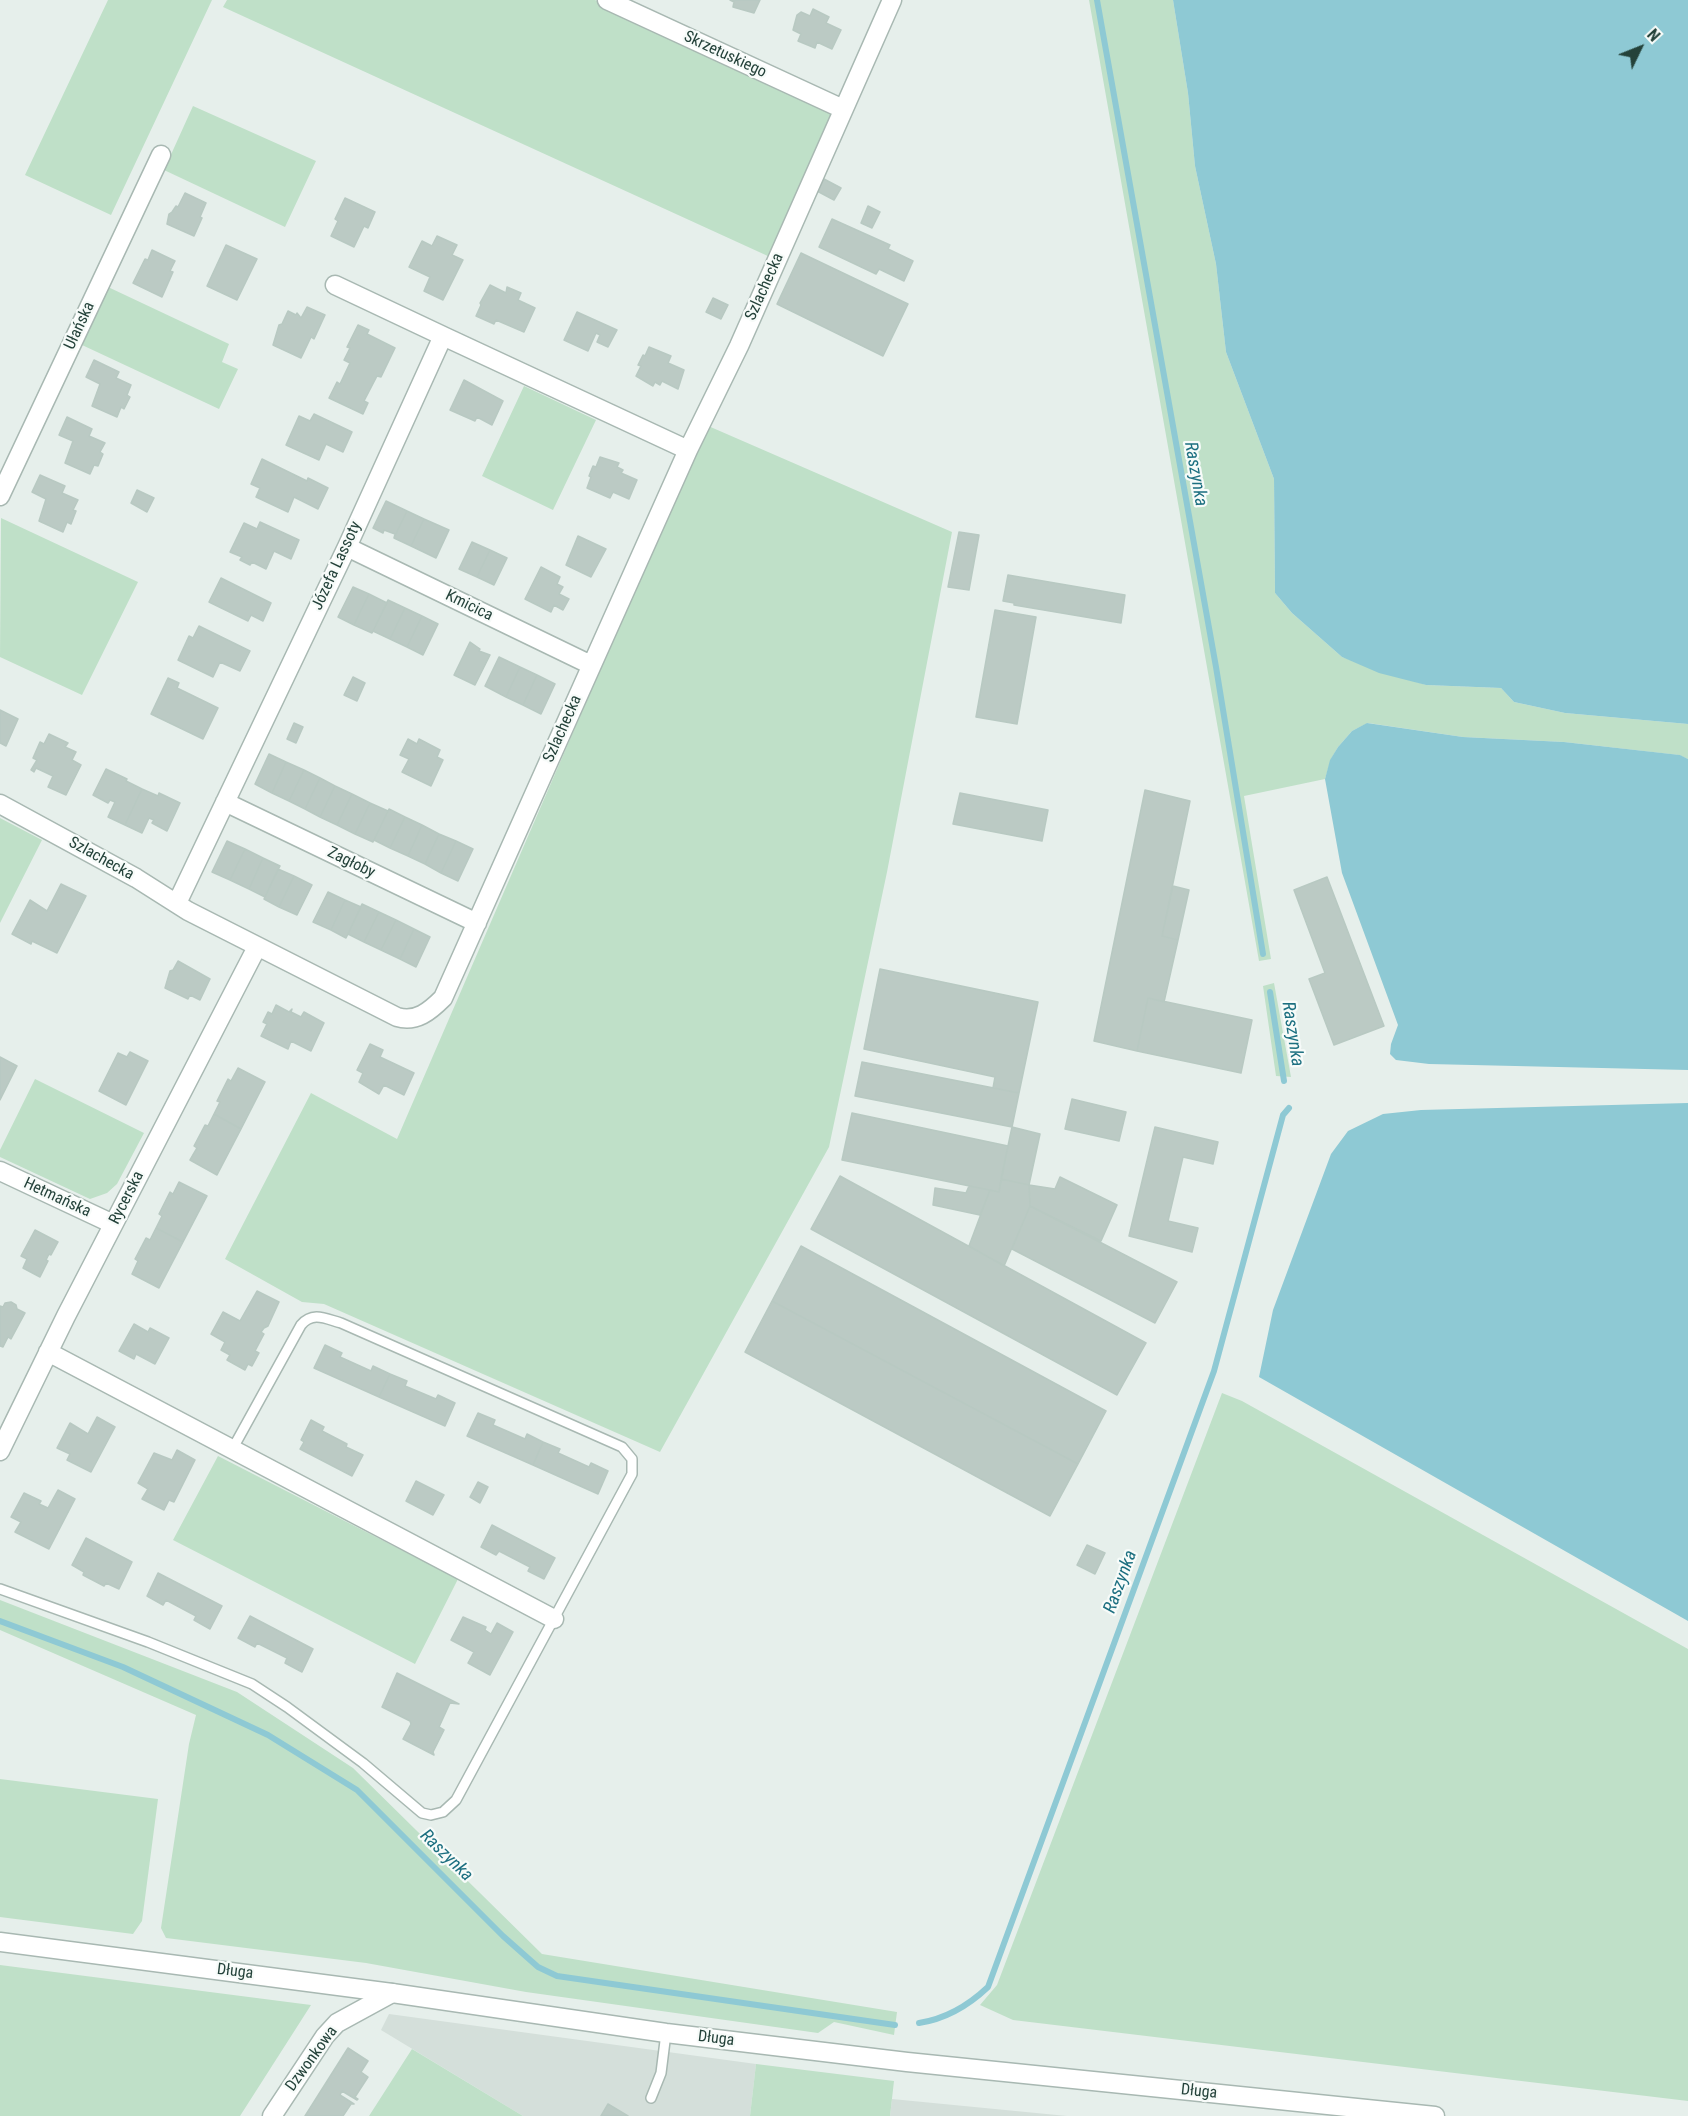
<!DOCTYPE html>
<html>
<head>
<meta charset="utf-8">
<style>
  body { margin:0 }
  #map { position:relative; width:1688px; height:2116px; overflow:hidden; background:#e6efeb; font-family:"Roboto Condensed",sans-serif }
  canvas { display:block }
  .north { position:absolute; left:1610px; top:18px; width:60px; height:60px; -webkit-text-stroke:4px #f7fbf9; paint-order:stroke; rotate:47deg; font-size:16px; font-weight:700; line-height:24px; text-align:center; color:#24423a }
  .north::after { content:''; display:block; margin:auto; width:21px; height:27px; background:#24423a; clip-path:polygon(50% 0,100% 100%,50% 72%,0 100%) }
</style>
</head>
<body>
<div id="map">
<canvas width="1688" height="2116"></canvas>
<div class="north">N</div>
</div>
<script>
const ctx = document.querySelector('canvas').getContext('2d');
ctx.lineJoin = 'round';
function fillPath(path, color) {
  ctx.fillStyle = color;
  ctx.fill(path, 'evenodd');
}
function trace(path, color, width, dash) {
  ctx.strokeStyle = color;
  ctx.lineWidth = width;
  ctx.lineCap = dash ? 'butt' : 'round';
  ctx.setLineDash(dash || []);
  ctx.stroke(path);
}
function write(font, color, halo, rows, align = 'center') {
  ctx.font = font + ' "Roboto Condensed",sans-serif';
  ctx.lineWidth = 4.5;
  ctx.setLineDash([]);
  ctx.textBaseline = 'middle';
  ctx.strokeStyle = halo;
  ctx.fillStyle = color;
  for (const [text, x, y, turn = 0] of rows) {
    ctx.save();
    ctx.translate(x, y);
    ctx.rotate((+turn || 0) * Math.PI / 180);
    ctx.textAlign = isNaN(turn) ? turn : align;
    if (halo) ctx.strokeText(text, 0, 0);
    ctx.fillText(text, 0, 0);
    ctx.restore();
  }
}
fillPath(new Path2D(`
  M389 2014 756 2064 750 2116H523L381 2030Z
  M892 2099 1067 2116H890Z`), '#d4dfda');
fillPath(new Path2D(`
  M108 0H212L111 215 25 175Z
  M227 0H595L822 105 829 111 833 122 770 257 223 7Z
  M1089 0H1173L1188 93 1195 166 1216 264 1226 352 1274 479 1275 593 1292 613 1342 657 1426 685 1501 688 1514 702 1565 713 1688 724V759L1679 755 1564 742 1463 737 1368 723 1352 731 1338 747 1331 759 1325 779 1244 796 1271 959 1259 961Z
  M193 106 316 161 285 227 164 170Z
  M108 287 229 344 222 362 238 369 219 409 82 345Z
  M524 386 596 420 553 510 482 476Z
  M706 425 952 532 887 872 829 1147 660 1452 324 1304 302 1302 225 1259 311 1093 397 1139Z
  M1 518 138 582 82 695 0 657Z
  M0 818 42 840 0 923Z
  M1274 983 1291 1077 1276 1076 1263 986Z
  M35 1079 144 1133 117 1184 107 1193 90 1199 0 1157V1150Z
  M1222 1393 1242 1401 1688 1649V2101L1013 2020 980 2005 997 1985Z
  M218 1456 458 1579 415 1664 173 1540Z
  M0 1600 237 1692 353 1768 542 1954 897 2012 894 2035 834 2022 818 2033 526 1992 366 1963 166 1938 161 1928 189 1744 196 1715 0 1630Z
  M0 1779 158 1799 142 1921 133 1934 0 1917Z
  M0 1965 311 2005 240 2116H0Z
  M412 2049 523 2116H369Z
  M756 2064 894 2081 890 2116H750Z`), '#bfe0c8');
fillPath(new Path2D(`
  M1173 0H1688V724L1565 713 1514 702 1501 688 1426 685 1379 673 1342 657 1292 613 1275 593 1274 479 1226 352 1216 264 1195 166 1188 93Z
  M1367 723 1463 737 1564 742 1680 755 1688 759V1070L1429 1064 1396 1060 1390 1054 1391 1044 1398 1025 1342 873 1325 779 1330 760 1338 747 1352 731Z
  M1688 1103V1621L1259 1377 1273 1310 1331 1154 1348 1131 1383 1114 1421 1110Z`), '#8ec9d4');
trace(new Path2D(`
  M1097 0 1216 667 1263 954
  M1270 992 1284 1081
  M0 1621 123 1667 268 1735 357 1790 503 1936 538 1967 557 1976 895 2025
  M919 2023C945 2019 969 2005 988 1987L1214 1371 1283 1115 1289 1108`), '#8ec9d4', 6);
const building = new Path2D(`
  M730 0H760L754 13 733 7 734 2Z
  M813 9 829 17 826 23 841 30 832 49 817 42 815 48 798 41 801 34 793 30 797 15 801 12 810 16Z
  M824 179 841 188 834 200 817 191Z
  M185 193 206 203 200 217 202 218 194 236 167 224 169 214 172 212 176 206 178 207Z
  M345 198 375 212 368 228 364 226 354 247 331 236 338 221 335 219Z
  M868 206 880 212 872 228 861 223Z
  M832 219 890 245 888 249 913 261 904 281 879 269 876 274 819 247Z
  M437 236 457 245 452 255 463 260 443 300 424 291 430 277 409 267 422 241 432 246Z
  M226 245 257 259 237 300 207 286Z
  M152 250 175 261 170 271 173 272 162 297 133 283 145 259 148 260Z
  M801 253 908 304 883 356 777 304Z
  M490 285 506 293 507 287 521 293 518 300 535 308 524 332 496 320 494 324 476 316 481 305 480 303Z
  M713 298 728 305 721 319 706 312Z
  M307 307 325 315 314 339 311 337 301 358 273 345 279 325 282 324 288 311 296 315 297 313 301 318Z
  M577 312 617 330 608 347 597 342 600 335 596 333 588 351 564 340Z
  M358 325 369 330 367 334 395 348 381 377 377 376 364 401 368 403 363 414 329 398 337 382 340 384 350 363 344 360 350 348 347 347Z
  M649 347 671 356 668 363 684 370 678 389 662 381 660 385 655 382 653 386 636 376 641 366 638 365 643 355 645 356Z
  M94 360 119 372 116 378 131 385 127 395 130 397 124 409 121 407 117 417 92 406 100 384 86 377Z
  M464 380 503 401 492 425 477 417 475 421 450 410Z
  M314 414 352 432 343 452 326 444 319 460 286 445 299 416 310 421Z
  M67 417 92 429 89 436 105 443 100 452 103 454 98 466 94 465 90 474 65 463 73 441 59 435Z
  M600 457 619 463 617 467 623 470 621 473 637 480 629 499 613 492 610 498 587 488 591 477 589 476 593 466 596 467Z
  M262 459 307 481 308 478 328 488 318 509 294 497 288 512 256 497 260 488 251 484Z
  M40 475 65 486 62 493 78 500 73 510 76 511 71 524 67 522 63 532 39 521 46 499 32 492Z
  M137 490 154 498 147 512 131 503Z
  M386 501 407 511 394 538 395 534 384 530 383 533 373 528Z
  M407 511 424 519 411 546 394 538Z
  M424 519 449 530 436 558 411 546Z
  M260 522 299 540 291 559 274 551 266 569 252 562 250 565 240 560 242 557 230 552 244 523 257 529Z
  M959 532 979 535 969 590 948 587Z
  M578 536 606 549 591 577 566 565Z
  M472 542 490 550 477 577 459 569Z
  M490 550 507 558 494 585 477 577Z
  M541 567 560 577 557 584 563 587 559 594 569 599 563 610 554 605 551 612 525 599Z
  M1008 575 1125 595 1121 623 1014 605V603L1003 601Z
  M221 578 271 603 263 621 251 615 248 621 209 602Z
  M353 587 369 594 354 625 338 617Z
  M369 594 387 603 372 633 354 625Z
  M388 600 405 608 390 639 373 631Z
  M405 608 422 616 407 647 390 639Z
  M995 610 1036 617 1017 724 976 717Z
  M422 616 438 624 423 655 407 647Z
  M199 626 250 651 240 671 220 662 213 677 178 660 189 636 193 638Z
  M470 642 480 649 479 651 490 655 475 685 454 675Z
  M499 657 520 667 506 697 485 686Z
  M520 667 537 675 523 705 506 697Z
  M537 675 555 684 541 714 523 705Z
  M353 677 365 683 357 701 344 695Z
  M168 678 179 683 177 688 218 708 203 739 151 714Z
  M0 710 18 719 6 746 0 743Z
  M294 723 303 727 296 743 287 739Z
  M49 734 68 743 65 747 76 752 72 760 81 765 66 795 48 787 53 776 36 768 34 772 31 770 37 760 33 758 40 742 44 744Z
  M408 739 417 744 419 739 440 750 437 757 443 760 431 786 402 772 409 759 400 755Z
  M269 754 286 762 272 793 255 784Z
  M286 762 304 770 289 801 272 793Z
  M106 769 127 779 126 781 142 789 125 825 108 817 115 802 110 800 108 803 93 795Z
  M304 770 320 778 305 809 289 801Z
  M320 778 335 786 320 817 305 809Z
  M335 786 352 794 337 825 320 817Z
  M142 789 158 796 159 793 180 803 167 831 152 823 154 820 149 818 142 833 125 825Z
  M1145 790 1190 801 1162 936 1178 940 1164 1002 1148 998 1137 1051 1094 1041Z
  M960 793 1048 810 1042 841 953 824Z
  M352 794 370 803 355 834 337 825Z
  M370 803 388 811 373 842 355 834Z
  M389 809 405 817 390 848 374 840Z
  M405 817 422 825 408 856 390 848Z
  M422 825 439 834 425 864 408 856Z
  M439 834 456 841 441 873 425 864Z
  M227 841 245 849 230 880 212 872Z
  M456 841 473 849 458 881 441 873Z
  M245 849 263 858 249 889 230 880Z
  M263 858 280 866 265 897 249 889Z
  M278 869 294 876 279 907 264 899Z
  M294 876 312 885 297 915 279 907Z
  M1327 877 1384 1026 1334 1045 1309 979 1325 973 1294 890Z
  M61 884 86 896 57 953 32 941 31 944 12 934 30 900 47 911Z
  M1173 886 1189 890 1178 940 1162 936Z
  M328 892 345 900 331 930 313 922Z
  M345 900 361 907 346 938 331 930Z
  M362 904 379 912 364 942 348 934Z
  M379 912 396 920 381 950 364 942Z
  M396 920 414 929 400 959 381 950Z
  M414 929 430 937 416 967 400 959Z
  M178 961 210 979 200 1000 190 995 188 999 165 988 170 971 173 970Z
  M880 969 1038 1002 1019 1093 993 1088 995 1077 864 1049Z
  M1148 998 1252 1020 1241 1073 1137 1051Z
  M276 1005 289 1012 292 1009 291 1012 301 1017 304 1012 324 1023 311 1051 291 1041 288 1049 261 1036 267 1024 263 1022 268 1012 272 1014Z
  M370 1044 383 1050 380 1057 414 1073 404 1095 384 1085 379 1094 359 1082 363 1073 357 1070Z
  M130 1052 148 1061 126 1105 99 1091 118 1053 127 1057Z
  M0 1057 17 1066 0 1100Z
  M862 1062 1019 1093 1012 1127 855 1096Z
  M238 1068 265 1082 241 1129 214 1114 220 1102 217 1101 228 1079 231 1081Z
  M1072 1099 1126 1112 1119 1141 1065 1129Z
  M852 1113 1008 1146 999 1192 842 1160Z
  M214 1114 241 1129 217 1175 190 1160 197 1148 194 1146 205 1125 208 1126Z
  M1012 1127 1040 1134 1029 1185 1001 1179Z
  M1155 1127 1218 1142 1213 1164 1183 1157 1168 1221 1198 1228 1192 1252 1129 1236Z
  M840 1176 1146 1343 1117 1395 811 1229Z
  M1060 1177 1117 1205 1101 1241 1030 1206 1029 1185 1055 1189Z
  M1001 1179 1029 1185 1030 1206 1004 1266 969 1246 990 1190 999 1192Z
  M179 1182 207 1196 183 1242 156 1228 162 1216 159 1214 170 1192 173 1194Z
  M969 1186 990 1190 980 1215 933 1205 935 1188 966 1193Z
  M1030 1206 1177 1282 1155 1323 1012 1249Z
  M156 1228 183 1242 159 1288 132 1274 138 1261 135 1259 146 1238 150 1240Z
  M35 1230 58 1242 51 1255 49 1254 46 1260 48 1261 40 1277 23 1268 27 1259 21 1256Z
  M801 1246 1106 1411 1078 1464 772 1301Z
  M257 1291 279 1302 268 1326 264 1328 261 1332 264 1334 255 1351 259 1353 252 1366 248 1364 245 1370 227 1360 230 1355 221 1350 225 1342 211 1334 223 1312 240 1321Z
  M772 1301 1078 1464 1050 1516 745 1352Z
  M11 1302 16 1305 17 1309 25 1313 11 1339 8 1337 3 1347 0 1346V1306L3 1307 5 1303Z
  M134 1324 148 1332 150 1328 169 1338 155 1364 136 1354 134 1359 119 1351Z
  M325 1345 342 1353 340 1357 371 1371 373 1366 390 1374 379 1397 314 1368Z
  M390 1374 407 1381 405 1386 436 1399 438 1395 455 1403 445 1426 379 1397Z
  M478 1413 495 1420 493 1425 525 1439 527 1434 543 1442 533 1465 467 1436Z
  M97 1417 115 1427 91 1472 67 1460 70 1454 57 1448 70 1423 88 1434Z
  M311 1420 324 1427 322 1431 347 1444 346 1447 363 1455 352 1476 300 1449 304 1442 301 1440Z
  M543 1442 560 1449 558 1453 589 1467 591 1463 608 1471 598 1494 533 1465Z
  M177 1450 195 1460 174 1502 169 1500 164 1510 142 1499 148 1489 138 1483 154 1453 172 1460Z
  M416 1481 444 1495 433 1515 406 1501Z
  M478 1482 488 1487 480 1503 470 1497Z
  M58 1490 75 1499 49 1549 15 1532 21 1522 11 1517 24 1493 41 1501 39 1504 48 1508Z
  M492 1525 555 1558 544 1579 528 1571 530 1567 499 1551 496 1555 481 1547Z
  M86 1538 132 1562 119 1589 106 1583 104 1586 83 1575 84 1572 72 1565Z
  M1087 1545 1105 1553 1095 1574 1077 1565Z
  M158 1573 222 1606 210 1629 194 1620 196 1616 166 1600 163 1605 147 1596Z
  M250 1616 313 1649 302 1672 285 1663 287 1658 257 1643 255 1647 238 1638Z
  M463 1617 486 1627 485 1630 491 1634 497 1623 513 1632 490 1675 468 1663 474 1652 451 1640Z
  M397 1673 459 1704 450 1703 439 1727 444 1730 433 1752 434 1755 403 1739 411 1724 410 1721 382 1707Z
  M348 2048 368 2061 361 2072 368 2077 355 2097 358 2099 357 2100 342 2091 340 2095 354 2104H351L343 2116H305Z
  M608 2104 628 2116H601Z`);
fillPath(building, '#bbcac4');
trace(building, '#b8c9c2', 1.5);
const service = new Path2D(`
  M0 1589 148 1642 252 1684 287 1707 363 1763 422 1813 431 1815 443 1812 456 1800 632 1474V1459L622 1447 341 1323C326 1319 313 1311 301 1325L233 1448
  M651 2098 661 2073 666 2033`);
const minor = new Path2D(`
  M607 0 843 109
  M443 336 688 450
  M0 496 161 155
  M347 547 591 665
  M225 802 477 923
  M0 804 136 878 188 911 397 1017C416 1023 430 1011 443 998L688 450 739 346 892 0
  M177 903 347 547 443 336 335 285
  M0 1171 113 1224
  M48 1352 554 1619
  M0 1451 66 1316 257 947
  M272 2116 325 2036 337 2023 392 1993`);
const tertiary = new Path2D(`
  M0 1942 392 1993 666 2033 907 2062 1435 2116`);
trace(service, '#a8b8b2', 12);
trace(minor, '#a8b8b2', 21);
trace(tertiary, '#a8b8b2', 21);
trace(service, '#fff', 9);
trace(minor, '#fff', 18);
trace(tertiary, '#fff', 18);
write('16px', '#24423a', '#f7fbf9', [
  ["Skrzetuskiego",725,55,25],
  ["Szlachecka",765,287,-66],
  ["Ułańska",80,326,-65],
  ["Józefa Lassoty",337,566,-65],
  ["Kmicica",469,606,26],
  ["Szlachecka",563,729,-66],
  ["Szlachecka",101,859,29],
  ["Zagłoby",351,863,26],
  ["Hetmańska",57,1198,25],
  ["Rycerska",127,1198,-63],
  ["Długa",235,1972,7],
  ["Długa",716,2039,7],
  ["Dzwonkowa",312,2059,-54],
  ["Długa",1199,2092,6]
]);
write('italic 18px', '#1c6f80', '#f7fbf9', [
  ["Raszynka",1195,474,80],
  ["Raszynka",1292,1034,81],
  ["Raszynka",1121,1582,-70],
  ["Raszynka",446,1856,44]
]);
</script>
</body>
</html>
